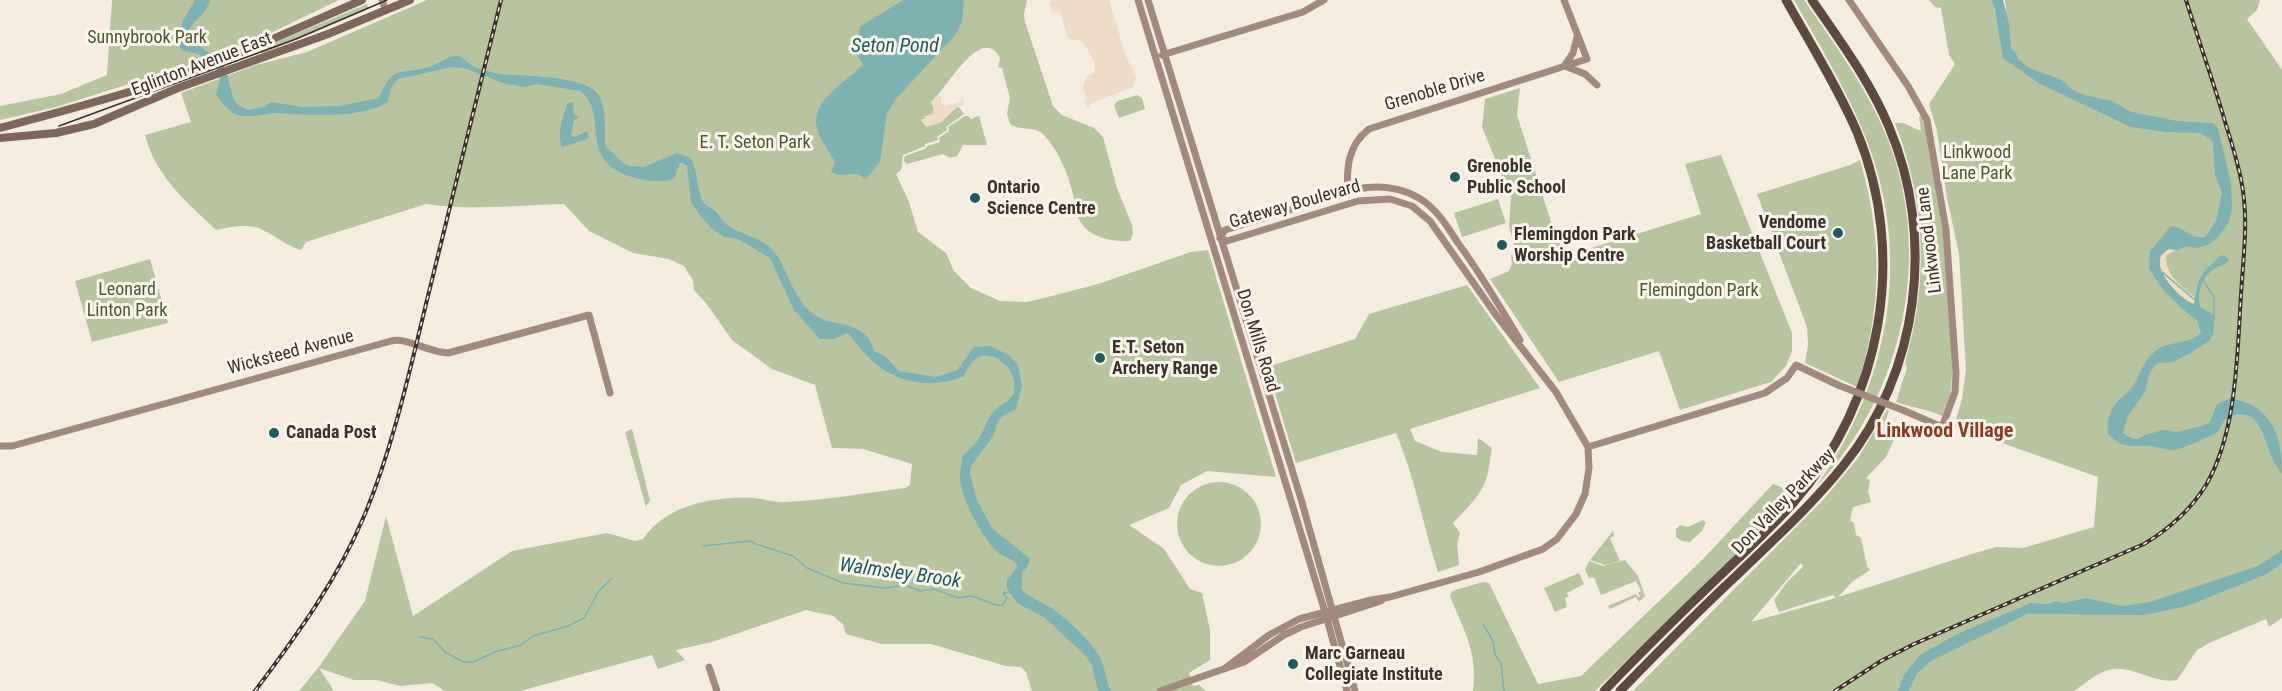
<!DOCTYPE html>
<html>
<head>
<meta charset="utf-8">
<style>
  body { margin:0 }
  canvas { display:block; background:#f4ebe1 }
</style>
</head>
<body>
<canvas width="2282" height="691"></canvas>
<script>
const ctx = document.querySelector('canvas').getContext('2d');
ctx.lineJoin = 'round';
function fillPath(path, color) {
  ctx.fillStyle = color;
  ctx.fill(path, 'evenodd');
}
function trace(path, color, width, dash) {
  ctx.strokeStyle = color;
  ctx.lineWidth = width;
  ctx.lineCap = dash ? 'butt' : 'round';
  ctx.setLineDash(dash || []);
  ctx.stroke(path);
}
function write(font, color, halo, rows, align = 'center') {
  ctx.font = font + ' "Roboto Condensed",sans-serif';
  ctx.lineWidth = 6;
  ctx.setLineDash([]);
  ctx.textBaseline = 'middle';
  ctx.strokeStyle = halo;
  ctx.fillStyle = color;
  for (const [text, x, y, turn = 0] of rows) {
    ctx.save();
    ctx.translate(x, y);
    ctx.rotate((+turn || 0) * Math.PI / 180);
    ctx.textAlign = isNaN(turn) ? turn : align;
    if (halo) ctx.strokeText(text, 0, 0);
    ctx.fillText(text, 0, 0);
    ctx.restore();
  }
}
fillPath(new Path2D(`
  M112 0H339L246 45 215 57 56 107 0 120V106L61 94 107 75Z
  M427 0H1027L1024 14 1025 22 1053 106 1062 115 1094 128 1103 137 1117 188 1132 225 1133 234 1130 241C1113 242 1090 238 1080 221 1076 214 1075 202 1073 194 1068 173 1059 152 1044 135 1036 126 1020 131 1010 124L1007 114 1010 98 1002 68 998 67 1000 58C981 22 945 92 931 102L934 109 932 114 924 117 940 123 956 108 959 107 964 114 946 127 947 130 937 137 938 140 925 144V146L903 155C901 164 905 169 896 174L909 202 918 232 946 253 954 271 971 288 1000 301 1026 302 1040 299 1098 284 1191 252 1208 250 1276 477 1207 471 1181 485 1169 508 1129 525 1164 549 1190 589 1202 593 1210 630V660L1189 673 1193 686 1199 685 1206 691H1032L1026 672 1021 667 1006 666 931 644H882L846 634 843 624 833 616 806 610 712 642 676 650 685 660 658 669 652 655 520 691H445L432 683 400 686 377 680H354L319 668 334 691H299L318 668 365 601 386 516 413 616 512 551 607 533 635 541 643 539C666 504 716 496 754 498 765 499 776 503 786 502 826 500 866 493 905 488L910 485 912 464 863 449 832 448 815 385 772 369 732 340 706 303 694 290 693 280 684 266 669 259 633 253 589 231 564 204C518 205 471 211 426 204L306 242 301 250C286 246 276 236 263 230 249 223 231 227 216 230 186 201 156 177 145 135L191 122 181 93 256 65 307 52Z
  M1794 0H1804C1835 45 1868 89 1888 140 1934 259 1902 396 1816 487 1888 385 1913 261 1867 141 1848 92 1820 46 1794 0Z
  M1929 0H1991L1996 14 2006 10 2005 0H2260L2257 10 2247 19 2282 70V618L2269 627 2266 619 2209 643 2197 650 2177 680C2152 685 2128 660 2103 672 2093 676 2083 685 2074 691H1633L1824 499 1858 458 1887 410 1889 411 1885 422 1887 428 1902 422 1886 457 1866 478 1870 480 1868 491 1871 502 1853 507 1850 520 1854 523 1856 535 1861 538 1867 566 1870 570 1853 581 1838 597 1975 553 1996 547 2023 548 2094 527 2098 477 1954 426 1962 399 1966 370 1959 254 1947 198 1937 131 1929 104 1955 64 1949 55 1941 8 1935 7ZM1801 563 1803 567 1788 581 1774 600 1779 612 1833 595 1836 598 1751 622Z
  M367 4 369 9 262 54 260 49Z
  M1520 88 1517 115 1551 222 1566 256 1701 214 1685 164 1721 155 1792 333V351L1786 366 1771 382 1680 410 1659 351 1559 382 1490 279 1509 271 1512 264 1511 256 1516 252 1509 226 1511 198 1482 127 1485 99Z
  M1137 95 1142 98 1145 109 1119 118 1114 105 1118 101Z
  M965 116H968L971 119 979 116 987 145H963L957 156 950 158 943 154 907 164 904 161 905 156 927 148V146L940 142 939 138 949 131 948 127Z
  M1919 116H1922L1927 132 1945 247 1953 366 1950 398 1942 416C1924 408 1913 408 1896 402L1907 368 1905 363C1929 279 1926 204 1895 123H1903L1921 131Z
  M1860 160C1883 239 1882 308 1857 387L1805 363 1808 345 1807 327 1757 194 1850 165Z
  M1498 199 1506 223 1462 237 1454 213Z
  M150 259 168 323 92 342 75 281Z
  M1467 285 1540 388 1410 429 1415 441 1442 452 1477 455 1478 438 1492 448C1490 457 1490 467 1487 476 1483 494 1465 510 1453 523L1460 533 1457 544 1459 565 1438 572C1423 525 1415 478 1396 433L1296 463 1267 367 1355 339 1369 314Z
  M632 429 650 500 646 507 625 432Z
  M1177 524a42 42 0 1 1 84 0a42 42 0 1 1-84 0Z
  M1773 484 1795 493 1728 562 1595 691H1473C1478 652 1464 631 1450 596L1452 591 1483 582 1489 583 1538 684 1581 676 1703 559Z
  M1703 520 1706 522 1702 531 1690 542 1682 541 1676 537V529L1680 525 1688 527Z
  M1613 531 1614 536 1610 538 1620 561 1605 565 1590 560Z
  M1625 560 1638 576 1645 596 1639 602 1636 597 1610 609 1608 606 1636 594 1638 597 1640 596 1638 593 1641 591 1636 581 1601 595 1594 577 1589 578 1585 570 1589 561 1603 566Z
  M1579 573 1584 584 1567 593 1569 596 1565 598 1567 607 1555 612 1544 588Z`), '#b8c4a0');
fillPath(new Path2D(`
  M2169 249 2175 250 2166 256C2166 276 2181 286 2195 298L2194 304C2181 300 2157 275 2159 260 2160 254 2165 252 2169 249Z`), '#efdcb8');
fillPath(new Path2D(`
  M1052 0H1109L1125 54 1136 77 1133 87 1090 104V106L1086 108 1084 101 1087 100 1083 87 1086 78 1095 71V63L1083 42 1068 38 1060 11 1052 13 1049 4Z
  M939 96H941V104L945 106 959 102 963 98 964 104 955 108 940 123 926 127 921 120 932 114 934 109 931 102Z`), '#ecdcc8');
fillPath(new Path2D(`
  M195 0H210C206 17 187 22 187 40L190 44 200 46 220 61 226 69 233 98 238 105 248 110 264 107 271 102 302 107 339 106 379 98C395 63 397 76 429 67 438 64 446 57 455 56 462 55 468 64 475 67 481 69 496 74 502 74 522 76 582 76 596 92 607 105 605 129 605 146L623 163 629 166 644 167 677 153 691 158C698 171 697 191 703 202 706 206 710 207 714 210 719 214 721 220 726 224 741 236 765 237 776 254 789 274 793 297 812 313 829 328 852 318 869 339 872 343 872 347 874 351L885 356 899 371 936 377 957 370 974 347 991 346 1010 356 1018 365 1022 386 1016 409 1004 415 997 422 994 435 971 466 970 474 977 500 992 528 1030 559 1028 566 1022 572V590C1030 598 1043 602 1053 609 1070 622 1088 638 1099 656 1106 668 1105 679 1111 691H1098L1092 665 1086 656 1045 618 1017 603 1007 588V580L1017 567 1016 563C1011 558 1002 556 996 551 983 537 958 495 960 475 960 469 962 463 962 457 966 452 972 448 975 444 984 434 987 416 997 408 1003 403 1011 401 1014 392 1020 370 988 341 971 364 968 367 966 372 964 376 932 390 895 383 870 359 862 351 856 342 848 333L833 339H820L794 310 770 258 738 239 724 237 711 228 699 214 691 202 687 166 683 163H680L674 179C659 183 647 181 632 177 576 160 610 116 581 91L536 84 525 87 506 84 464 68 452 67 398 79 392 86 388 101C365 119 310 115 281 113 266 112 250 120 235 114 228 111 221 100 216 95L220 79 216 66 198 54 181 50C174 31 186 16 195 0Z
  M903 0H964L962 22 955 35 896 99 887 113 880 162 866 179 858 174 837 175 831 172 835 162C829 151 817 136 816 123 815 97 848 81 863 64L854 50 860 27Z
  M1991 0H2003L2009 24 2011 48 2016 53 2018 59 2029 68 2062 80 2071 89 2084 95 2112 101 2132 112 2177 121 2213 123 2218 128 2231 183 2232 209 2228 224 2218 237 2208 245 2197 248 2186 246 2178 250 2169 249C2165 252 2160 254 2160 260 2157 274 2181 300 2194 304 2199 277 2199 273 2222 255L2229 259 2227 263C2206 269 2196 285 2200 307L2215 316 2213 334 2210 340 2194 351 2173 362 2157 363 2149 374 2145 392 2128 416 2123 433 2132 439H2138L2145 435 2163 430 2177 432 2202 426 2210 422 2217 404C2229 397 2235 398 2247 403 2277 416 2282 445 2282 474 2279 469 2274 463 2272 457 2262 434 2258 402 2225 419L2218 432C2210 436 2181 450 2174 450 2165 450 2156 446 2147 446 2129 445 2122 449 2108 434 2107 427 2108 418 2111 411 2116 400 2128 394 2135 383 2142 370 2145 358 2158 349 2171 341 2188 345 2201 333L2197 320 2186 312 2164 291 2149 269 2150 252 2171 226C2183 226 2191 240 2205 237L2216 221 2222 192 2215 175 2213 142 2210 139 2200 133 2166 132 2131 127 2040 84 2003 58 1995 10Z
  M573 102 574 115 578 116 576 120 574 119 571 136 575 137 587 131 589 137 585 140 562 147C556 132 563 117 568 103Z
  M2282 550V563L2267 574 2187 606 2145 615 2027 614 1931 661 1917 673 1909 691H1898L1904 675 1920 655 1957 634 2031 603 2048 604 2055 601 2064 603 2086 598 2122 606 2150 602 2258 566Z`), '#7fb0b2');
trace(new Path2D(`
  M2162 272 2195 300
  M2202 279 2214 297V315
  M703 546 750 541 756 544 793 556 807 568 843 583 885 588 905 585 920 591 934 589 958 598 972 596 996 605H1003L1007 598 1003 593 1012 592
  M1483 624 1493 641 1495 655 1501 663 1504 691
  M420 637 433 639 445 652 463 662H473L495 652 521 645 533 636 568 626 584 618 599 591 611 579`), '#7fb0b2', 1.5);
trace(new Path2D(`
  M382 0 385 9
  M1138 0 1325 612 1347 691
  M1148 0 1301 499 1355 691
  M1849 0 1908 86 1927 120 1946 230 1956 373 1955 392 1942 427 1905 411
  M1162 55 1303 12 1324 0
  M1565 65 1573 53 1577 37
  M1565 66 1585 74 1597 85
  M1348 194C1346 168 1348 145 1369 129L1587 59 1564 0
  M1220 238 1227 241 1358 201 1390 199 1412 206 1430 221 1496 315 1556 392 1588 447 1589 468 1585 494 1576 514 1557 539 1543 549 1479 572 1390 597 1371 600 1299 619 1269 635 1224 669
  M1220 238 1225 230 1357 189C1378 185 1401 187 1419 198 1437 209 1447 226 1458 243 1481 274 1500 307 1520 340
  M0 446H12L391 341C407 337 427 352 448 353L589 315 610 393
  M1588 447 1765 393 1787 378 1796 365 1838 385
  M709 667 717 691
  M1160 691 1244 662 1284 635 1301 627 1381 601`), '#a18a7d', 7);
trace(new Path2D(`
  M0 128C59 112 118 97 176 77 239 55 300 27 362 0
  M0 138 56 133 94 124 178 88 328 34 410 0`), '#7d675c', 8);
trace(new Path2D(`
  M1604 691C1644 649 1685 609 1727 569 1750 547 1773 526 1794 502 1882 401 1908 256 1857 132 1837 86 1810 43 1786 0
  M1620 691C1658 652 1696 613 1736 576 1773 540 1811 506 1843 466 1919 373 1936 237 1889 127 1870 81 1840 41 1812 0`), '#5c4a42', 9);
trace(new Path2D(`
  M59 126 296 39 387 0`), '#3b302b', 1.5);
const rail = new Path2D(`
  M255 691C297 635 338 579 365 514 394 444 410 369 428 296 452 197 477 99 501 0
  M1835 691 1881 661 1914 644 2144 544C2169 529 2190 511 2206 485 2237 432 2237 356 2241 295 2243 261 2248 225 2243 191 2240 169 2233 147 2226 125 2214 83 2199 42 2186 0`);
trace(rail, '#3b302b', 4);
trace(rail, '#fbf5ee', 1.5, [4.5]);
trace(new Path2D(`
  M1838 385 1905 411`), '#a18a7d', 7);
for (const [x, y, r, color] of [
  [1455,177,6,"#1f5a5e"],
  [975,198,6,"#1f5a5e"],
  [1838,233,6,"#1f5a5e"],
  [1502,245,6,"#1f5a5e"],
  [1100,358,6,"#1f5a5e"],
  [274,433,6,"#1f5a5e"],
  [1293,664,6,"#1f5a5e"]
]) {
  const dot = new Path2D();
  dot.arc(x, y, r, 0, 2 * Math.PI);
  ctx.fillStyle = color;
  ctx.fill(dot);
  trace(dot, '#fbf5ee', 2);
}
write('18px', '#4a5a2e', '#fbf5ee', [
  ["Sunnybrook Park",147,38],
  ["E. T. Seton Park",755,143],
  ["Linkwood",1977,153],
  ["Lane Park",1977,174],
  ["Leonard",127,290],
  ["Linton Park",127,311],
  ["Flemingdon Park",1699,291]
]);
write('18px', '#3b302b', '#fbf5ee', [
  ["Eglinton Avenue East",202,65,-21],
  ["Grenoble Drive",1435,91,-17],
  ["Gateway Boulevard",1295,205,-16],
  ["Linkwood Lane",1930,240,-97],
  ["Don Mills Road",1257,341,73],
  ["Wicksteed Avenue",291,353,-15],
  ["Don Valley Parkway",1784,502,-46]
]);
write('bold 18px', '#3b302b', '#fbf5ee', [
  ["Grenoble",1467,167],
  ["Public School",1467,188],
  ["Ontario",987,188],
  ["Science Centre",987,209],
  ["Vendome",1826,223,"right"],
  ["Basketball Court",1826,244,"right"],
  ["Flemingdon Park",1514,235],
  ["Worship Centre",1514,256],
  ["E.T. Seton",1112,348],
  ["Archery Range",1112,369],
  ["Canada Post",286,433],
  ["Marc Garneau",1305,654],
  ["Collegiate Institute",1305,675]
], 'left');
write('italic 20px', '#1f5a5e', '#fbf5ee', [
  ["Seton Pond",895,47],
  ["Walmsley Brook",900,574,8]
]);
write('bold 20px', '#8c3b22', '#fbf5ee', [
  ["Linkwood Village",1945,432]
]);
</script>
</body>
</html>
